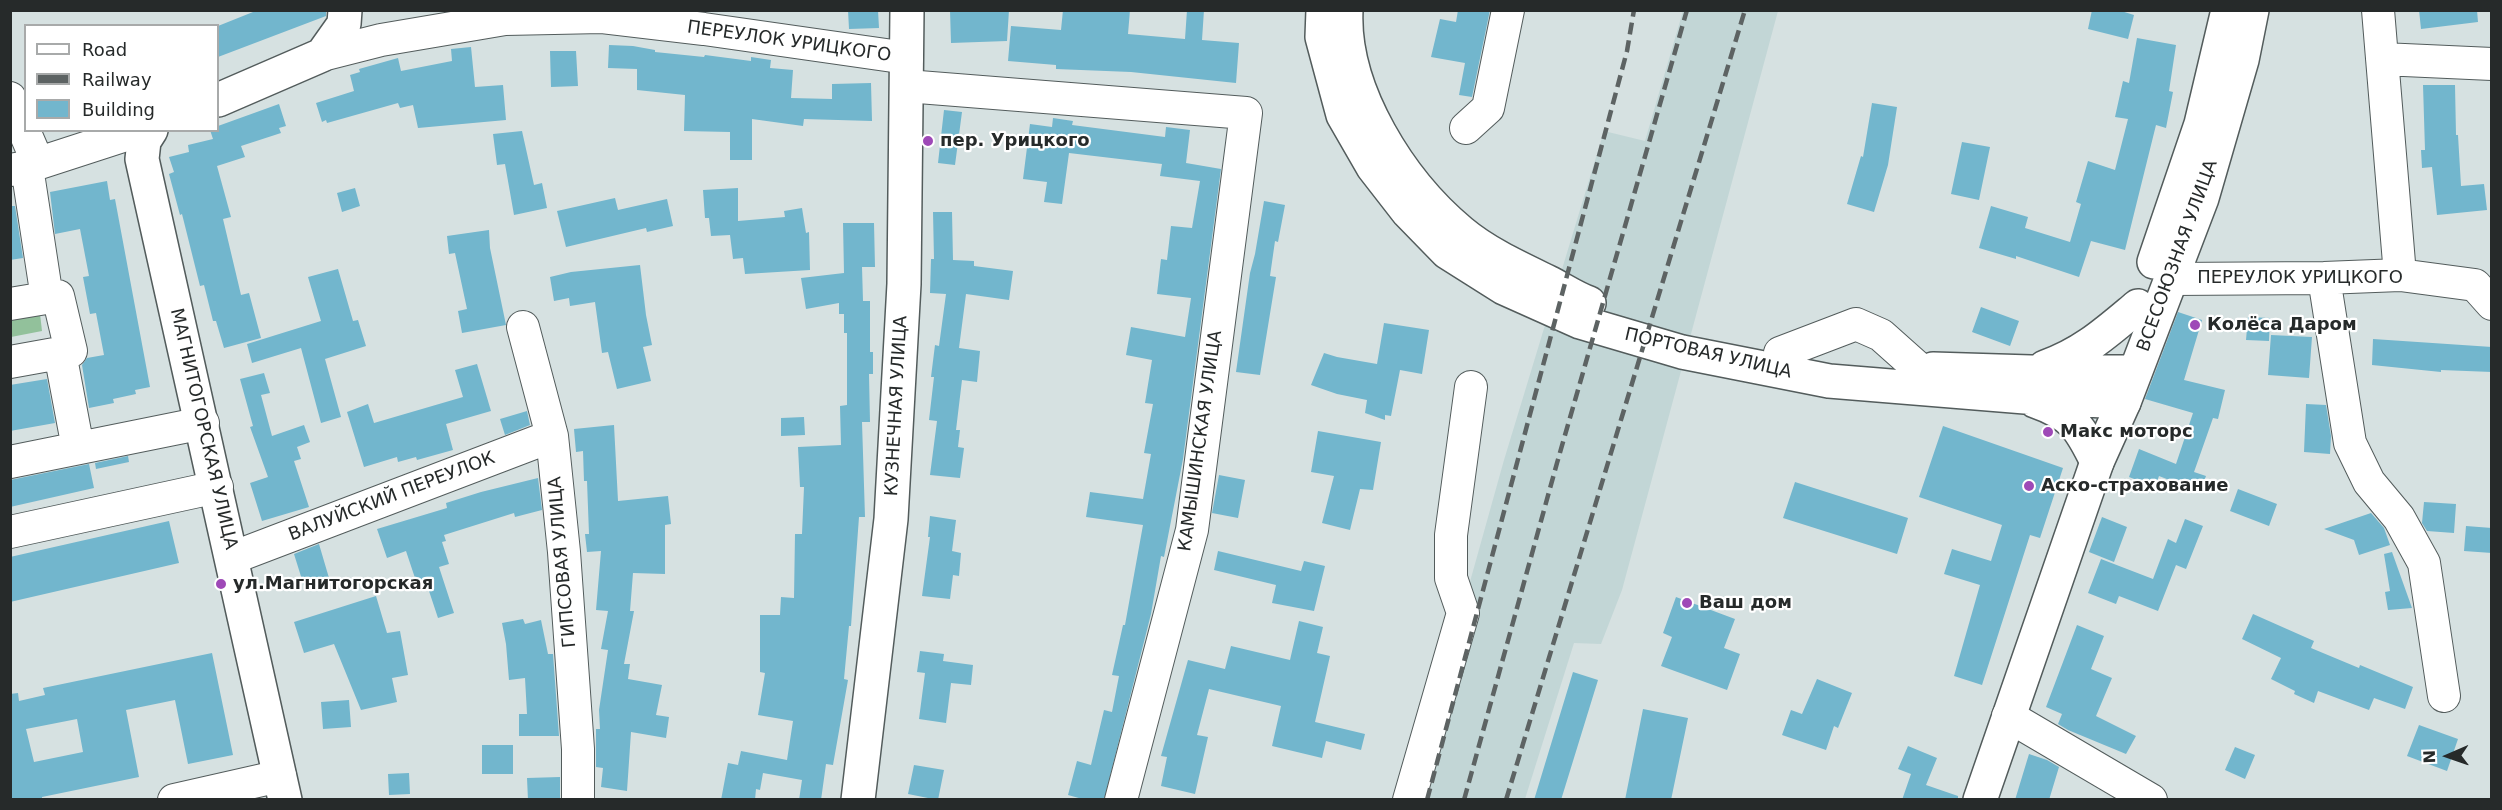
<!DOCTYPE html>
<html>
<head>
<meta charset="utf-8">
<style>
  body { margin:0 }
  #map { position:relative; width:2502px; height:810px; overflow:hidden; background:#d6e1e1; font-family:"DejaVu Sans",sans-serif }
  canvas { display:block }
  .frame { position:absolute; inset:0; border:12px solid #262a2a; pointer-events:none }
  .legend { position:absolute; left:24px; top:24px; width:195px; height:108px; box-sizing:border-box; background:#fff; border:2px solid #a8aaaa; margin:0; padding:8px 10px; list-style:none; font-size:18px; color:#262a2a }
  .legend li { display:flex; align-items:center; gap:12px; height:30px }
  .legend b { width:30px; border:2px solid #a8aaaa }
  .north { position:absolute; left:2418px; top:726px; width:60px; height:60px; -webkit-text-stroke:4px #fff; paint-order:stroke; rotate:268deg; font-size:16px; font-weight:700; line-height:24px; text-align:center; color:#262a2a }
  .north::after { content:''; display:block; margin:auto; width:21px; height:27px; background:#262a2a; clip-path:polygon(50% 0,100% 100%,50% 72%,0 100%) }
</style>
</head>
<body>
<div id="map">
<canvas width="2502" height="810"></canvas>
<div class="frame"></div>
<ul class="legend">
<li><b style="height:8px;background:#fff"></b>Road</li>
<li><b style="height:8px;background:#5d6363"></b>Railway</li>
<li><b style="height:16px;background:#72b6cd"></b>Building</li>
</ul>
<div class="north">N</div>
</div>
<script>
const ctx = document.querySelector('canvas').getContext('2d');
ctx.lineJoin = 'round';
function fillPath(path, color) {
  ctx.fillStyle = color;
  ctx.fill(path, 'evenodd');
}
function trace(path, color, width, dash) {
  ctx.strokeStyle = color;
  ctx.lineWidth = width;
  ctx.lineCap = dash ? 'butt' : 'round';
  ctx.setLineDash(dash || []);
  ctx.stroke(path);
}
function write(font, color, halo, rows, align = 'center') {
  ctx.font = font + ' "DejaVu Sans",sans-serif';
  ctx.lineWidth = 4.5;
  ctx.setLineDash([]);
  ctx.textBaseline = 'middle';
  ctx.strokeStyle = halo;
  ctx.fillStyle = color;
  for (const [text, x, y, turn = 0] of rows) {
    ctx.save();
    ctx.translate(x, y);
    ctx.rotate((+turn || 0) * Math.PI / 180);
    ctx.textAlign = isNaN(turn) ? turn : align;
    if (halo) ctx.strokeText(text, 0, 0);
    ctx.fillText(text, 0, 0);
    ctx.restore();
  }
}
fillPath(new Path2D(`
  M1683 11H1778L1622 590 1601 644 1574 643 1525 799 1409 800 1504 460 1604 131 1645 141Z`), '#c2d6d6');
fillPath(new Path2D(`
  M39 305 42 331 11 337V310Z`), '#92c19b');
fillPath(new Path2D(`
  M258 10H326V16L218 57V26Z
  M848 10H878L879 28 849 29Z
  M950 10H1009L1007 41 951 43Z
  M1063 10H1130L1128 34 1185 39 1187 10H1204L1202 40 1239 43 1236 83 1131 72 1056 69V65L1008 61 1011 26 1061 30Z
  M1458 10H1490L1472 97 1459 95 1465 63 1431 57 1440 19 1456 22Z
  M2092 10H2118L2134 15 2128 39 2088 29Z
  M2419 10H2477L2478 22 2421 29Z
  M2137 38 2176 45 2169 91 2173 92 2166 128 2156 125 2125 250 2091 241 2079 277 2016 256V259L1979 248 1991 206 2028 217 2025 228 2070 242 2081 204 2076 202 2088 161 2115 170 2128 119 2115 117 2123 81 2129 83Z
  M609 45 633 46 655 50V52L704 57 705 55 751 61V57L771 60 770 68 793 70 791 98 832 99V84L871 83 872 121 804 119 803 126 752 119V160H730V132L684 131 685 95 637 90V69L608 68Z
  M471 47 475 87 503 85 506 120 418 128 413 105 400 108 398 103 327 123 326 120 322 122 316 103 354 91 350 75 360 72 359 69 398 58 401 71 452 61 451 49Z
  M550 51H576L578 86 551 87Z
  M2423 85H2455L2456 135H2458L2461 186 2484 184 2487 210 2437 215 2432 167 2422 168 2421 150H2425Z
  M1872 103 1897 107 1888 165 1874 212 1847 204 1861 156 1863 157Z
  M279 104 286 126 279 128 281 133 241 146 245 157 217 166 231 217 223 219 241 295 249 293 261 338 224 348 216 321H213L204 285 200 286 182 214 180 215 169 174 174 172 169 157 189 152 188 145 213 139 210 130H218V126Z
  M944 110 962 112 955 165 938 163Z
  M1053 118 1073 121 1072 125 1165 137 1166 127 1190 130 1186 163 1221 169 1183 459 1164 557 1161 556 1151 614 1104 800H1086L1068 795 1077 761 1091 765 1104 710 1112 712 1119 676 1112 675 1123 625H1125L1143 525 1086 517 1090 492 1143 499 1151 454 1144 453 1153 404 1145 403 1152 360 1126 355 1131 327 1185 337 1191 298 1157 294 1161 259 1167 260 1171 226 1192 228 1200 181 1160 176 1162 164 1069 153 1062 204 1044 202 1047 182 1023 179 1030 124 1052 127Z
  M522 131 534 185 542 183 547 208 514 215 505 164 497 165 493 134Z
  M1962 142 1990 147 1979 200 1951 194Z
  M107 181 110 200 115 199 150 387 135 390 136 394 113 399 114 403 89 408 82 365 87 358 104 355 96 313 90 314 83 277 89 276 80 229 55 234 50 192Z
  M355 188 360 206 342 212 337 193Z
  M738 188V221L785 217 784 211 802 208 806 233 809 232 810 270 745 274 743 258 733 259 730 235 711 236 709 218H705L703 190Z
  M615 198 618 210 667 199 673 226 647 232 646 228 566 247 557 211Z
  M1264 201 1285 205 1278 242 1275 241 1270 276 1276 277 1260 375 1236 372 1250 273 1255 254Z
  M10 206H15L23 258 10 260Z
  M933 212H952L953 260 974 261V266L1013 271 1009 300 966 294 959 348 980 351 977 382 962 380 956 430H960L958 447 964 448 960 478 930 475 937 421 929 420 934 377H931L935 345 939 346 946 294 930 293 931 259H934Z
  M843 223H874L875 267H862L863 301H870V352H873V374H869L870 422H862L865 517H859L851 626H849L844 679 848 680 833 765 826 764 821 800H799L802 780 763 773 760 790 756 789 755 800H721L728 763 738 765 741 751 787 760 793 721 758 715 765 673 760 672V615H780L781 597 794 598 795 534H802L804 487H800L798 447 841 445 840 406 847 405V333H844V314H839V303L806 309 801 278 844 273Z
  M489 230 490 248 506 325 462 333 458 311 467 309 455 253 449 254 447 236Z
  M640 265 646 315 652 345 643 347 651 381 617 389 608 352 602 353 595 302 570 306 569 298 554 301 550 277 571 272Z
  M338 269 353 321 358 320 366 346 325 359 341 417 321 423 301 348 252 363 247 344 321 321 308 277Z
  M1981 307 2019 321 2010 346 1972 332Z
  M2178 312 2202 320 2184 380 2225 390 2218 419 2213 418 2194 472 2206 476 2200 492 2159 476 2155 487 2129 477 2139 449 2176 464 2193 413 2145 399Z
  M2248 317 2270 318 2269 341 2246 340Z
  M1384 323 1429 330 1422 374 1400 370 1391 416 1385 415V420L1365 413 1367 400 1337 394 1311 385 1324 353 1337 357 1377 364Z
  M2271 335 2312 337 2309 378 2268 375Z
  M2373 339 2492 347V372L2441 370V372L2372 365Z
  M477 364 491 411 446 424 453 450 417 460 416 457 398 462 397 457 364 467 347 412 368 404 374 423 463 397 455 370Z
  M264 373 270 393 261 395 272 436 304 425 310 442 297 447 301 459 294 461 309 507 262 521 250 483 268 477 250 427 253 426 240 379Z
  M47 379 55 423 10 431V385Z
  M2306 404 2326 405 2331 436 2330 454 2304 452Z
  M527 411 530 425 505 435 500 419Z
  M804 417 805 435 781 436V418Z
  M614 425 618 501 668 496 671 524 665 525V574L633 573 630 611H634L624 664H630L628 679 662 685 656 715 669 717 666 738 631 732 627 791 601 787 603 768 596 767V729H600L599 710 608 650 601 649 608 611 596 610 601 551 587 552 585 534H589L587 481H584L583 451 576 452 574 429Z
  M1943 426 2063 468 2040 538 2030 535 1982 685 1954 676 1980 585 1944 574 1952 549 1991 561 2002 525 1919 497Z
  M1318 431 1381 442 1373 490 1360 489 1350 530 1322 523 1334 476 1311 472Z
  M128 456 129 462 96 469 95 463Z
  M89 464 94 488 10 507V480Z
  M1219 475 1245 480 1238 518 1212 513Z
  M538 478 542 510 515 517 514 513 444 535 446 541 442 542 449 564 439 567 454 613 438 618 426 582 417 584 406 551 387 558 377 529 447 508 446 503 481 492Z
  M1795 482 1908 518 1897 554 1783 518Z
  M2238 489 2277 504 2269 526 2230 511Z
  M2424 502 2456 504 2454 533 2427 531 2422 523Z
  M2371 513 2384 528 2390 545 2359 555 2354 540 2324 529Z
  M930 516 956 520 952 551 961 553 959 576 953 575 950 599 922 596 930 537H928Z
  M2102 517 2127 527 2114 562 2089 552Z
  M2185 519 2203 526 2186 569 2176 565 2158 611 2119 596 2116 604 2088 593 2101 559 2153 579 2168 539 2176 543Z
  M169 521 179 563 10 602V557Z
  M2466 526 2492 528V553L2464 551Z
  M319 544 329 578 304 586 294 554Z
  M1218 551 1301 571 1304 561 1325 566 1314 611 1272 603 1276 585 1214 570Z
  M2392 552 2412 608 2388 610 2385 592 2390 591 2384 554Z
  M376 596 387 633 400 631 408 675 392 678 397 702 361 710 334 644 304 653 294 622Z
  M1676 597 1735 619 1724 648 1740 654 1727 690 1661 666 1672 637 1663 633Z
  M2253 614 2314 641 2311 648 2359 668 2360 665 2413 687 2405 709 2374 698 2369 710 2318 691 2314 703 2294 694 2295 691 2271 679 2281 658 2242 639Z
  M523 619 525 624 541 620 548 654H553L559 736H519V714H527L525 678 509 680 506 644 502 623Z
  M1299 621 1323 627 1317 653 1330 656 1315 722 1365 734 1361 750 1326 741 1322 758 1272 746 1281 706 1209 689 1197 735 1208 737 1195 794 1161 786 1167 757 1161 756 1188 660 1225 669 1231 646 1290 660Z
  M2077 625 2104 636 2091 669 2112 678 2096 716 2136 736 2126 754 2068 730 2058 724 2062 714 2046 707Z
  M920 651 944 654 943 661 973 665 971 685 951 683 946 723 919 719 925 673 917 672Z
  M212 653 233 755 188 764 175 700 126 710 139 777 42 797V800H10V694L18 693 19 701 45 695 43 688ZM77 719 83 752 34 762 26 729Z
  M1573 672 1598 680 1561 800H1534Z
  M1817 679 1852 693 1838 728 1834 726 1826 750 1782 735 1791 710 1802 714Z
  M349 700 351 727 323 729 321 702Z
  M1643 709 1688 718 1671 800H1625Z
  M2419 725 2458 739 2447 771 2407 756Z
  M482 745H513V774H482Z
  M1908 746 1937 758 1926 785 1958 796V800H1902L1911 774 1898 769Z
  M2235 747 2255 755 2245 779 2225 770Z
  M2029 754 2047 760 2059 767 2049 800H2015Z
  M914 765 944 770 938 800 908 794Z
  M409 773 410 794 389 795 388 774Z
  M560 777V800H528L527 778Z`), '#72b6cd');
const minor = new Path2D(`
  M2378 10 2400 275
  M322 55 381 40 505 19 602 17 704 29 907 58
  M2382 59 2492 64
  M906 86 1246 113 1192 530 1121 800
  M10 98 38 163
  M1466 128 1488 108 1508 10
  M27 167 47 298
  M10 170 27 167 141 130
  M2324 278 2350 443 2369 482 2399 518 2424 563 2444 696
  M2171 279 2324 278 2400 275 2475 285 2492 304
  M10 304 58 296 71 351 10 362
  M523 327 552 436 564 552 578 749V800
  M60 353 78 448
  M1780 353 1856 324 1881 335 1918 368
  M10 462 203 423
  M10 532 217 487
  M232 558 552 436
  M2008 716 2151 800
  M174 800 280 776
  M1409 800 1463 613 1451 578V535L1471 387`);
const major = new Path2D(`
  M1323 10 1322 37 1343 115 1373 167 1408 212 1447 252 1504 288 1580 322 1682 352 1829 381 2025 397 2124 402
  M1346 10C1342 91 1401 182 1461 232 1486 253 1519 268 1548 282 1562 289 1575 298 1589 303
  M218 100 322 55 344 24 345 10
  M151 130 144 141 142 159 285 800
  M2045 367C2083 354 2108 331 2138 306
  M1933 369 2031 372H2135
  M2035 401C2072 414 2080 427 2097 462
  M858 800 891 519 904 284 907 10`);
const highway = new Path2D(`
  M2154 262 2201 124 2228 10
  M1980 800 2097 462 2124 402 2202 198 2242 60 2252 10`);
trace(minor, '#535c5c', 34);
trace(major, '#535c5c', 36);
trace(highway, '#535c5c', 36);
trace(minor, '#fff', 32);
trace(major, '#fff', 33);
trace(highway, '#fff', 33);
trace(new Path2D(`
  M1427 800 1576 242 1627 51 1634 10
  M1464 800 1557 463 1687 10
  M1506 800 1745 10`), '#5d6363', 4.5, [12, 6]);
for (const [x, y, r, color] of [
  [928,141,6,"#9e49b7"],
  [2195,325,6,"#9e49b7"],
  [2048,432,6,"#9e49b7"],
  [2029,486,6,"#9e49b7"],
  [221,584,6,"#9e49b7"],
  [1687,603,6,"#9e49b7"]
]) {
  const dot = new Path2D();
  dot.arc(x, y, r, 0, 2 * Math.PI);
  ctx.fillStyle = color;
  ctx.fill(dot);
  trace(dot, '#fff', 2);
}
write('18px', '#262a2a', '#fff', [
  ["ПЕРЕУЛОК УРИЦКОГО",789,42,8],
  ["ВСЕСОЮЗНАЯ УЛИЦА",2178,256,-70],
  ["ПЕРЕУЛОК УРИЦКОГО",2300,278],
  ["ПОРТОВАЯ УЛИЦА",1708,354,13],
  ["КУЗНЕЧНАЯ УЛИЦА",897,406,-87],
  ["МАГНИТОГОРСКАЯ УЛИЦА",203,429,77],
  ["КАМЫШИНСКАЯ УЛИЦА",1201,441,-82],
  ["ВАЛУЙСКИЙ ПЕРЕУЛОК",392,497,-21],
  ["ГИПСОВАЯ УЛИЦА",563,562,-95]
]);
write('bold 18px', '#262a2a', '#fff', [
  ["пер. Урицкого",940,141],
  ["Колёса Даром",2207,325],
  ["Макс моторс",2060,432],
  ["Аско-страхование",2041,486],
  ["ул.Магнитогорская",233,584],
  ["Ваш дом",1699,603]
], 'left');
</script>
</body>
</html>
